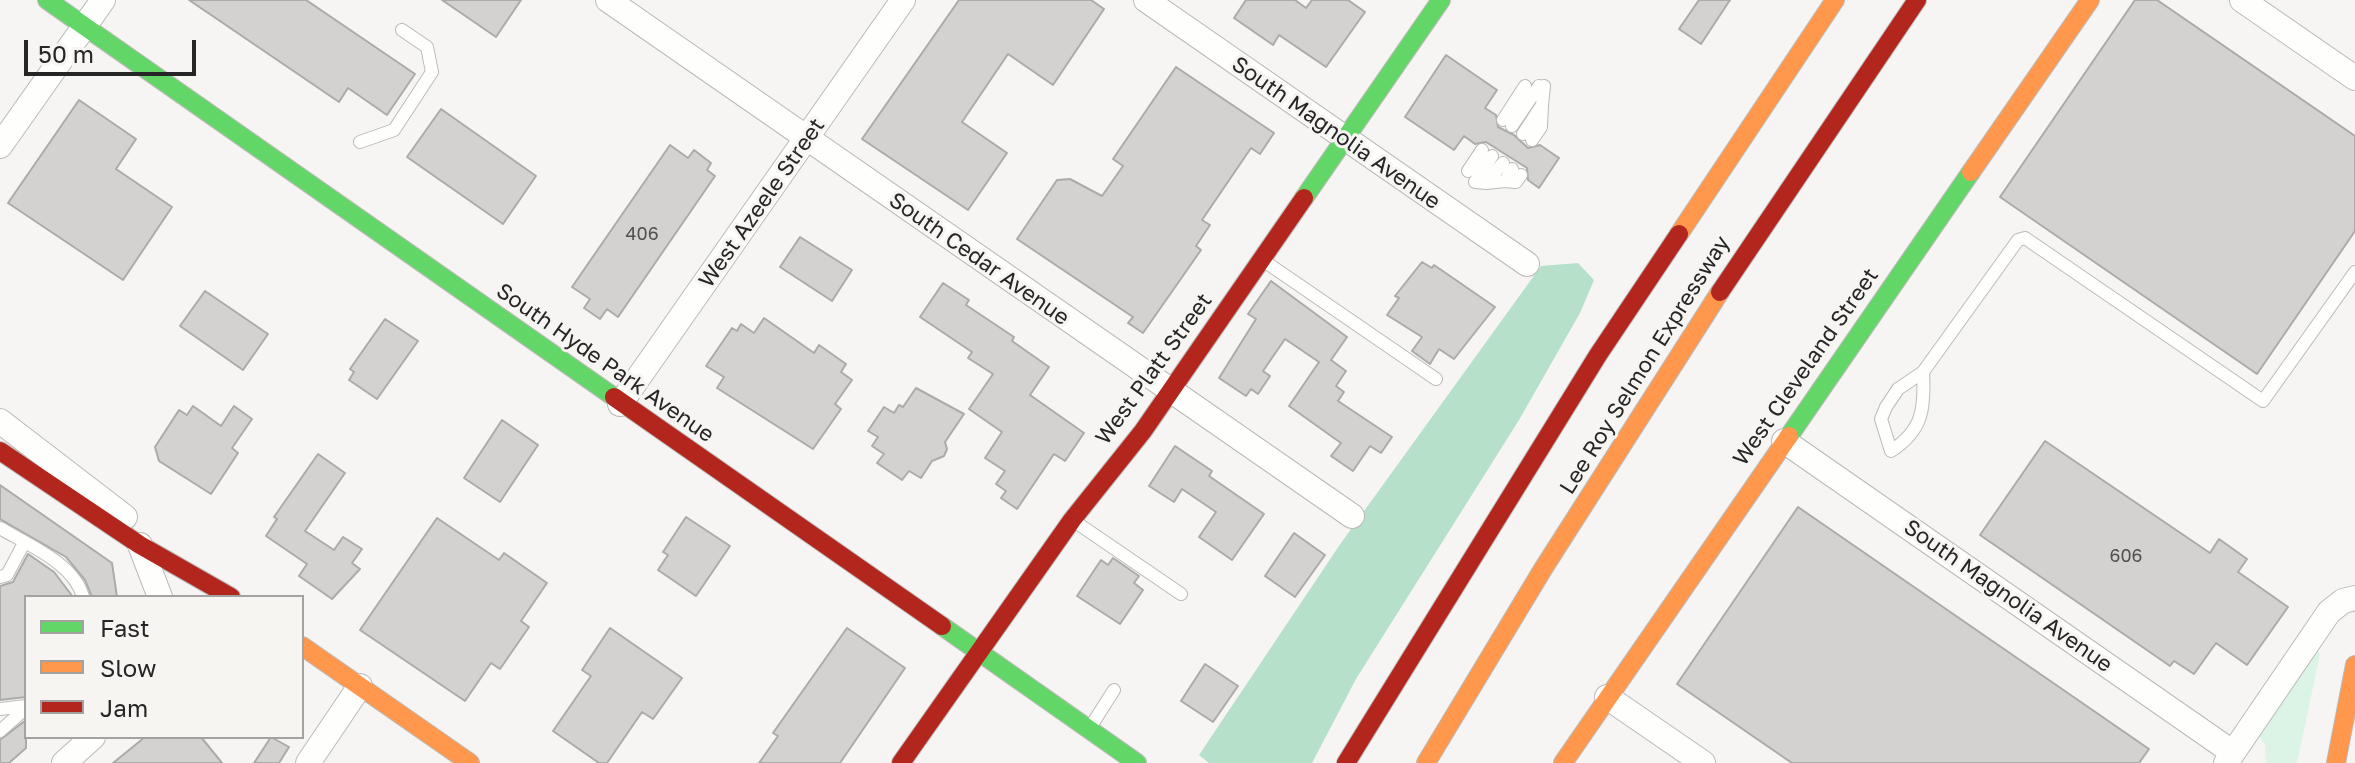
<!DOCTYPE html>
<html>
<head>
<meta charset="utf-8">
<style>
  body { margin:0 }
  #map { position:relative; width:2355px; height:763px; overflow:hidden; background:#f6f5f3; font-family:"Golos Text",sans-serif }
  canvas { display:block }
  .legend { position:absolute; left:24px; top:595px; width:280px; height:144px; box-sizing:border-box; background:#f7f5f2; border:2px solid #a4a2a0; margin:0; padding:10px 14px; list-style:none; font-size:24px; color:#272626 }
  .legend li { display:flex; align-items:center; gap:16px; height:40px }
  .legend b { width:40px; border:2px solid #a4a2a0 }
  .scale { position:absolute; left:24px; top:40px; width:172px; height:36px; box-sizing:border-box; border:4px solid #272626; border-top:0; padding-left:10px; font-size:24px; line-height:28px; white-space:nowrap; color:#272626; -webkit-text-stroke:6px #f7f5f2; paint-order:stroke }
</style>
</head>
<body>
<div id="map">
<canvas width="2355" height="763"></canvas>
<ul class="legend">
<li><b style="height:10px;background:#63d668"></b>Fast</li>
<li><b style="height:10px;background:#ff974d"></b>Slow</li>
<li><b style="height:10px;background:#b3261e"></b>Jam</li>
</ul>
<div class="scale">50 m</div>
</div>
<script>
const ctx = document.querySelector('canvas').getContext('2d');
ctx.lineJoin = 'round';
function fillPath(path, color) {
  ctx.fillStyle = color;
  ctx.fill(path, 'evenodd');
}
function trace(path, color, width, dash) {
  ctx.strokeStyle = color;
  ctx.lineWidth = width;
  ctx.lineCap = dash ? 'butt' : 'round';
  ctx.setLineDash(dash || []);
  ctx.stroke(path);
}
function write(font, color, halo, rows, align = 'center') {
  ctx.font = font + ' "Golos Text",sans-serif';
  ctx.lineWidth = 6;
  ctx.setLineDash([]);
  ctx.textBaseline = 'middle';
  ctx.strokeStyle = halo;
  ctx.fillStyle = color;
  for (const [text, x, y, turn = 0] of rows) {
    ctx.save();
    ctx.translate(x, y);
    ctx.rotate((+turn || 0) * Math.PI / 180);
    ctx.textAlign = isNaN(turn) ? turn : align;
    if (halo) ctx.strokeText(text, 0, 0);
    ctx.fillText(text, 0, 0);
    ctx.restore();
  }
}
fillPath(new Path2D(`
  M2315 650 2320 654 2297 763H2266L2265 745 2258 733Z`), '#dbf4e5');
fillPath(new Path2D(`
  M1578 263 1594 280 1580 313 1519 420 1356 679 1312 763H1209L1199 755 1341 543 1541 266Z`), '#b6e0ca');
const building = new Path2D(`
  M189 0H306L415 74 387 115 348 88 339 102Z
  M442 0H521L496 37Z
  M959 0H1091L1104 9 1053 85 1008 54 962 122 1007 153 968 210 862 139Z
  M1246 0H1295L1306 8 1312 0H1348L1365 12 1326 67 1279 35 1273 45 1234 18Z
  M1699 0H1730L1701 44 1679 29Z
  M2135 0H2157L2355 136V231L2257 374 2000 197Z
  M1446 55 1497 90 1485 108 1496 115 1498 127 1514 135 1528 148 1540 145 1559 158 1539 188 1528 180 1527 168 1486 142 1475 144 1464 136 1454 150 1405 117Z
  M1176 67 1274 133 1260 154 1251 148 1202 220 1210 225 1196 246 1201 250 1143 333 1128 323 1133 317 1017 239 1057 180 1070 179 1102 196 1123 166 1113 159Z
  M79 100 136 139 116 169 172 207 123 280 8 203Z
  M441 109 536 176 503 224 407 157Z
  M670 145 688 158 694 150 711 163 707 170 715 176 618 317 607 309 600 319 584 308 590 299 572 287Z
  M800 237 852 270 832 301 780 267Z
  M1422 262 1432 268 1434 265 1495 307 1454 359 1439 349 1430 364 1412 351 1422 337 1387 315 1399 298 1395 296Z
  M1271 281 1347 337 1331 360 1346 371 1336 386 1344 392 1338 401 1392 437 1381 453 1370 446 1353 471 1331 456 1341 443 1289 406 1319 362 1285 339 1263 371 1270 376 1258 394 1251 389 1246 396 1219 378 1256 319 1248 314Z
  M943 283 969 300 966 305 1014 337 1012 341 1049 367 1030 395 1084 433 1065 461 1054 454 1017 509 1001 498 1006 491 996 484 1005 471 985 458 1002 432 969 409 993 374 968 358 972 352 920 317Z
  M205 291 268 334 243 370 180 326Z
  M764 318 814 353 819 345 846 364 841 372 852 380 835 404 841 409 813 449 717 388 724 377 706 366 732 328 737 331 741 324 754 333Z
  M385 319 418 341 377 399 349 380 354 372 350 369Z
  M916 388 964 414 945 442 947 449 944 456 932 461 921 478 909 471 902 480 877 463 884 454 872 446 878 437 868 431 884 407 894 413 899 405 903 407Z
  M193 406 221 426 234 406 252 419 232 448 238 453 211 494 159 461 155 447 179 410 187 415Z
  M502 420 538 445 500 502 464 478Z
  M2045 441 2210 553 2219 539 2247 559 2238 572 2288 607 2247 665 2216 643 2194 674 2174 661 2170 666 1980 535Z
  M1175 446 1212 471 1209 476 1264 514 1232 560 1199 537 1216 512 1182 489 1174 502 1149 486Z
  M318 454 345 473 305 531 334 550 343 537 362 549 352 563 360 569 332 599 299 576 307 564 266 536 277 519 274 517Z
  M0 485 112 563 117 597H92L85 580 66 557 0 519Z
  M1798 507 2149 749 2139 763H1792L1677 684Z
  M686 517 730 546 696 596 658 570 668 555 663 552Z
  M437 518 499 560 504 553 547 583 521 621 529 627 500 669 491 663 465 701 360 630Z
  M1294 533 1325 555 1295 597 1265 576Z
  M28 554 54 572 73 597H26V697L0 700V586L13 582Z
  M1113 558 1139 576 1134 583 1143 590 1120 624 1077 596 1101 560 1108 565Z
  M610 628 682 678 653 719 642 712 607 763H599L553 731 591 676 582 670Z
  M847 628 905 668 840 763H759L778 736 773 733Z
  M1205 664 1238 686 1213 722 1181 701Z
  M26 720V748L9 763H0V740Z
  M145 737H201L222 763H113Z
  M271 737 289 747 279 763H254Z`);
fillPath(building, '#d3d2d1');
trace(building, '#ababaa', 2);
const lane = new Path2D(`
  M1503 120 1525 86
  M1512 126 1539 86
  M1523 134 1542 105 1544 86
  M1532 140 1541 127 1542 105
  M360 142 394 130 432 72 427 47 402 30
  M1468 171 1482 150
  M1505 181 1516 182 1521 175
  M1475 182 1486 183 1503 163
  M1475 182 1492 156
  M1486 183 1505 181 1512 169
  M1264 261 1436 379
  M1923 372C1925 409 1923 430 1891 451L1881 419 1886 407 1898 389 1923 372 2018 240 2025 238 2263 401 2355 272
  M1074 521 1181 594
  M0 528C28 545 74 563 83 597
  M0 577 7 575 24 543
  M0 709 26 706
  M1091 726 1114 690
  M0 731 26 708`);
const street = new Path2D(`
  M608 0 1352 516
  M1146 0 1527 264
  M2242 0 2355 78
  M0 146 103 0
  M620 404 903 0
  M0 421 125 517
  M1784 441 2232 752
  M140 545 160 597
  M1607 697 1703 763
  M64 763 93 737
  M308 763 360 686
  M2226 763 2329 612 2343 601 2355 598`);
const fast = new Path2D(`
  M47 0 614 397
  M1304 198 1441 0
  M1789 436 1971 172
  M942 626 1137 763`);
const slow = new Path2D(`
  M1971 172 2090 0
  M1679 234 1835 0
  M302 646 470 763
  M1426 763 1543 569 1720 292
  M1563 763 1789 436
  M2336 763 2355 665`);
const jam = new Path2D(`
  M1720 292 1917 0
  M614 397 942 626
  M0 451 140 545 231 597
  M901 763 1072 520 1143 431 1304 198
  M1346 763 1598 355 1679 234`);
trace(lane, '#bbbab8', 14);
trace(street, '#bbbab8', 26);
trace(fast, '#bbbab8', 20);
trace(slow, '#bbbab8', 20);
trace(jam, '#bbbab8', 20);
trace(lane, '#fefefd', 12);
trace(street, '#fefefd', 24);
trace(fast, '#63d668', 18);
trace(slow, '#ff974d', 18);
trace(jam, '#b3261e', 18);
write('18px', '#525151', null, [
  ["406",642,234],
  ["606",2126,556]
]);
write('22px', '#272626', '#f7f5f2', [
  ["South Magnolia Avenue",1336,133,35],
  ["West Azeele Street",762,203,-55],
  ["South Cedar Avenue",979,259,35],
  ["South Hyde Park Avenue",605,363,35],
  ["Lee Roy Selmon Expressway",1645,365,-58],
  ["West Cleveland Street",1806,367,-55],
  ["West Platt Street",1154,369,-54],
  ["South Magnolia Avenue",2008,596,35]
]);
</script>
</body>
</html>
